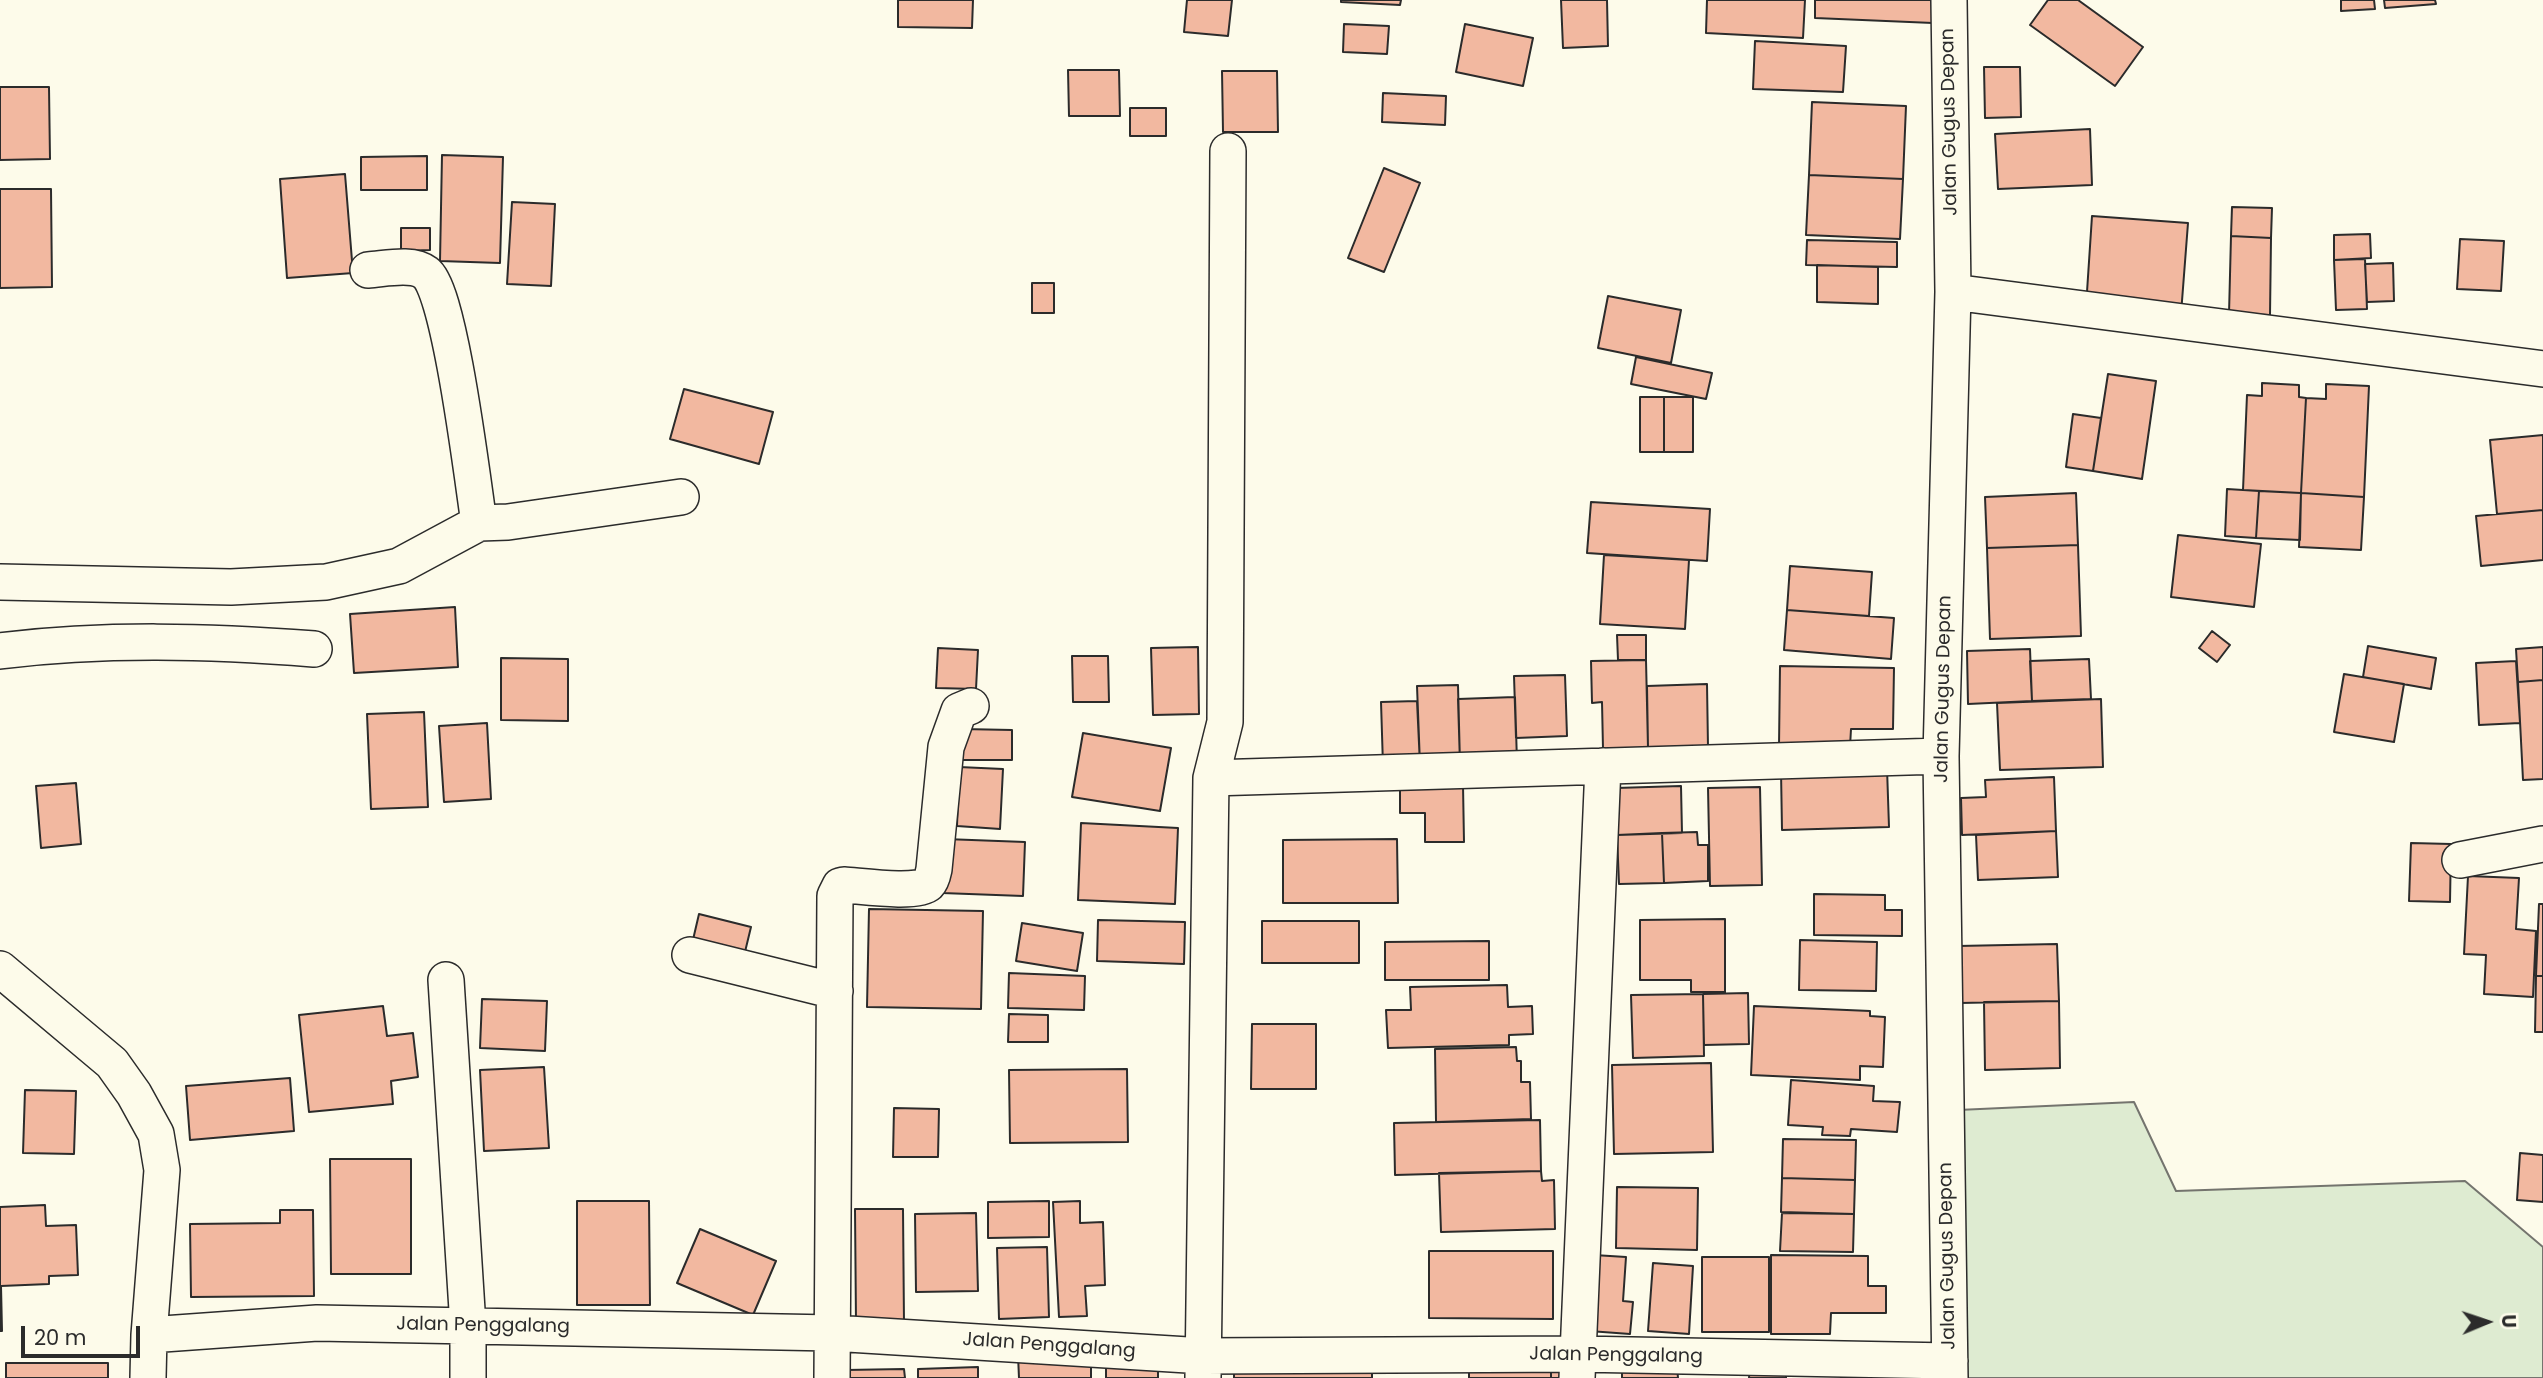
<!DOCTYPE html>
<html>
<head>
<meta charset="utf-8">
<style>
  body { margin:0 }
  #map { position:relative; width:2543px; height:1378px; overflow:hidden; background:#fdfbea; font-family:Poppins,sans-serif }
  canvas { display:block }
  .north { position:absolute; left:2452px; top:1287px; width:70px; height:70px; -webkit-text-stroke:5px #fdfbea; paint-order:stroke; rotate:88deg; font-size:19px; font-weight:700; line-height:28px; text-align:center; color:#2b2b2b }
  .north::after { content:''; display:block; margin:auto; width:24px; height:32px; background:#2b2b2b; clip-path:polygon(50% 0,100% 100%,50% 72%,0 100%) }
  .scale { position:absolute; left:21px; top:1326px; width:119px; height:32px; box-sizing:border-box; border:4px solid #2b2b2b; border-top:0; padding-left:9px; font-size:21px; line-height:24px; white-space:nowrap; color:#2b2b2b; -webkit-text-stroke:5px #fdfbea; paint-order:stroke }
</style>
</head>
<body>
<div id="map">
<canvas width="2543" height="1378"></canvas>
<div class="north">U</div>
<div class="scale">20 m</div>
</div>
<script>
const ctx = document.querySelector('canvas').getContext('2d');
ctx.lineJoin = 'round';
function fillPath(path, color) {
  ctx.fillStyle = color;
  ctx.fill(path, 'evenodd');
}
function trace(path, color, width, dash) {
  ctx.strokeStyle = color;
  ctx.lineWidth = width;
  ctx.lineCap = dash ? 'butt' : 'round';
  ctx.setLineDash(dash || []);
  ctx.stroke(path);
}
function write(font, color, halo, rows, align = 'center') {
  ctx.font = font + ' Poppins,sans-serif';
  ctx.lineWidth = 5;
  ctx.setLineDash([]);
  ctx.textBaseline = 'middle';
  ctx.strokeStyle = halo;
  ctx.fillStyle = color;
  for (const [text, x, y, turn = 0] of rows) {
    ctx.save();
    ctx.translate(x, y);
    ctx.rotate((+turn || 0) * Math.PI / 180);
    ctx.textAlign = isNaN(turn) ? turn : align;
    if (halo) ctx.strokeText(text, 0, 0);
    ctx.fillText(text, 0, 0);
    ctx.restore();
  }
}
const green = new Path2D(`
  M2134 1102 2176 1191 2465 1181 2543 1247V1378H1962L1958 1110Z`);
fillPath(green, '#deebd1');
trace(green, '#74746e', 2);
const building = new Path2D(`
  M898 0H973L972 28 898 27Z
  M1187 0H1232L1228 36 1184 32Z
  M1341 0H1401L1400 5 1341 2Z
  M1561 0H1607L1608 46 1563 48Z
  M1707 0H1805L1803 38 1706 33Z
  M1815 0H1934L1933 23 1815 18Z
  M2048 0H2078L2143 47 2115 86 2030 25Z
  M2341 0H2374L2375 9 2341 11Z
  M2384 0H2435L2436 4 2385 8Z
  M1344 24 1389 26 1387 54 1343 52Z
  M1465 24 1533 38 1523 86 1456 72Z
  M1755 41 1846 46 1843 92 1753 89Z
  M1984 67H2020L2021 117 1985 118Z
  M1068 70H1119L1120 116H1069Z
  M1222 71H1277L1278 132H1223Z
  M0 87H49L50 159 0 160Z
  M1383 93 1446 96 1445 125 1382 122Z
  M1812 102 1906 106 1903 179 1809 175Z
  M1130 108H1166V136H1130Z
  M2090 129 2092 185 1998 189 1995 134Z
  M442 155 503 157 500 263 440 261Z
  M427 156V190H361V157Z
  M1384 168 1420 183 1384 272 1348 258Z
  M345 174 353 273 287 278 280 179Z
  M1809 175 1903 179 1900 239 1806 235Z
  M0 189H51L52 287 0 288Z
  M512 202 555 204 551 286 507 284Z
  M2232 207 2272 208 2271 238 2231 236Z
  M2092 216 2188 223 2181 314 2086 307Z
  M401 228H430V250L401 251Z
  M2370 234 2371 258 2334 260V235Z
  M2231 236 2271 238 2270 315 2229 314Z
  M2460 239 2504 241 2501 291 2457 289Z
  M1807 240 1897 242V267L1806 265Z
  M2365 259 2367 309 2336 310 2334 260Z
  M2393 263 2394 301 2367 302 2365 264Z
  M1817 265 1878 267V304L1817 302Z
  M1032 283H1054V313H1032Z
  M1608 296 1681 310 1671 363 1598 348Z
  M1636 357 1712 373 1706 399 1631 384Z
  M2108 374 2156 381 2142 479 2093 471Z
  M2262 383 2299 385V397L2306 398 2301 493 2243 490 2247 395 2262 396Z
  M2326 384 2369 386 2364 497 2301 493 2306 398 2326 399Z
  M684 389 773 412 759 464 670 439Z
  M1640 397H1664V452H1640Z
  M1664 397H1693V452H1664Z
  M2073 414 2101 418 2093 471 2066 467Z
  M2543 435V510L2497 514 2490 440Z
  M2227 489 2259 491 2256 538 2225 536Z
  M2259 491 2301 493 2300 540 2256 538Z
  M2076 493 2078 545 1987 548 1985 497Z
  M2301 493 2364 497 2361 550 2299 547Z
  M1591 502 1710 509 1707 561 1587 553Z
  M2543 510V560L2481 566 2476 516Z
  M2178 535 2261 544 2254 607 2171 597Z
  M2078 545 2081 636 1990 639 1987 548Z
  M1604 555 1689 560 1685 629 1600 624Z
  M1790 566 1872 572 1869 616 1787 610Z
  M455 607 458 667 354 673 350 614Z
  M1787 610 1894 618 1891 659 1784 650Z
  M2212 631 2230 645 2217 662 2199 648Z
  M1617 635H1646V660H1618Z
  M2368 646 2436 658 2431 689 2363 677Z
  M1198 647 1199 714 1153 715 1151 648Z
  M2543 647V680L2518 682 2516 649Z
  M938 648 978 650 976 689 936 688Z
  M2030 649 2032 701 1968 704 1967 651Z
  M1072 656H1108L1109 702H1073Z
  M501 658 568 659V721L501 720Z
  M2089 659 2091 699 2032 701 2030 661Z
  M1646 660 1648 748 1603 749 1602 702 1592 703 1591 661Z
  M2516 661 2520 723 2479 725 2476 663Z
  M1780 666 1894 668 1893 729H1851L1850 747 1779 746Z
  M2344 674 2404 684 2394 742 2334 732Z
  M1565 675 1567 736 1516 738 1514 676Z
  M2543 680V779L2523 780 2518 682Z
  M1707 684 1708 747 1648 748 1647 686Z
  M1458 685 1460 764 1420 765 1417 686Z
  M1515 697 1517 762 1460 764 1458 699Z
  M2101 699 2103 767 2000 770 1997 703Z
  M1417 701 1420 765 1383 766 1381 702Z
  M424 712 428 807 371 809 367 714Z
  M487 723 491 799 444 802 439 726Z
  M962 729 1012 730V760H962Z
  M1083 733 1171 748 1160 811 1072 797Z
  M959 767 1003 769 1000 829 957 826Z
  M1887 768 1889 827 1782 830 1781 771Z
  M2054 777 2056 831 1962 835 1961 798 1986 797 1985 780Z
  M76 783 81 844 41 848 36 786Z
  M1463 785 1464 842H1425V813H1400V786Z
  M1681 786 1682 833 1617 835 1616 788Z
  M1760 787 1762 885 1710 886 1708 788Z
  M1081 823 1178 828 1175 904 1078 900Z
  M2056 831 2058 877 1978 880 1976 835Z
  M1697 832 1698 845H1708V881L1664 883 1662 833Z
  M1662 833 1664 883 1619 884 1617 835Z
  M945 839 1025 842 1023 896 942 893Z
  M1397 839 1398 903H1283V840Z
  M2411 843 2451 844 2450 902 2409 901Z
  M2468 876 2519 878 2516 929 2536 931 2533 997 2484 994 2486 955 2464 954Z
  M1814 894 1885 895V910H1902V936L1814 935Z
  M2539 904H2543V976H2536Z
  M869 909 983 911 981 1009 867 1007Z
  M699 914 751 927 744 956 692 944Z
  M1725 919V992H1691V980H1640V920Z
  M1098 920 1185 922 1184 964 1097 961Z
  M1262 921H1359V963H1262Z
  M1022 923 1083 933 1077 971 1016 961Z
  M1800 940 1877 942 1876 991 1799 990Z
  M1489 941V980H1385V942Z
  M2057 944 2059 1001 1960 1003 1958 946Z
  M1009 973 1085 976 1084 1010 1008 1008Z
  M2536 976H2543V1032H2535Z
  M1507 985 1508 1007 1532 1006 1533 1034 1509 1035V1045L1388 1048 1386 1010H1411L1410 987Z
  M1748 993 1749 1044 1704 1045 1703 994Z
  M1703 994 1704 1056 1633 1058 1631 995Z
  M482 999 547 1001 545 1051 480 1048Z
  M2059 1001 2060 1068 1985 1070 1984 1002Z
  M383 1006 387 1036 413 1033 418 1077 391 1081 393 1104 309 1112 299 1015Z
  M1754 1006 1870 1011V1016L1885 1017 1883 1067 1860 1066V1080L1751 1075Z
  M1009 1014 1048 1015V1042H1008Z
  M1252 1024H1316V1089H1251Z
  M1516 1047 1517 1061H1521V1082H1530L1531 1119 1436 1122 1435 1049Z
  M1711 1063 1713 1152 1614 1154 1612 1065Z
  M544 1067 549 1148 484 1151 480 1070Z
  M1127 1069 1128 1142 1010 1143 1009 1070Z
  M290 1078 294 1131 190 1140 186 1086Z
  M1791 1080 1874 1086 1873 1101 1900 1102 1897 1132 1851 1129 1850 1136 1822 1135 1823 1127 1788 1125Z
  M25 1090 76 1091 74 1154 23 1153Z
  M894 1108 939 1109 938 1157H893Z
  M1540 1120 1541 1171 1395 1175 1394 1123Z
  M1783 1139 1856 1140 1855 1180 1782 1178Z
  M2520 1153 2543 1155V1202L2517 1200Z
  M330 1159H411V1274H331Z
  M1541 1171 1542 1181 1554 1180 1555 1229 1441 1232 1439 1173Z
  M1782 1178 1855 1180 1854 1214 1781 1212Z
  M1617 1187 1698 1188 1697 1250 1616 1248Z
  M577 1201H649L650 1305H577Z
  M1049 1201V1237L988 1238V1202Z
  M1080 1201V1223L1103 1222 1105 1285 1085 1286 1087 1316 1059 1317 1053 1202Z
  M45 1205 46 1226 76 1225 78 1275 49 1276V1284L1 1286 2 1331H0V1207Z
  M855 1209H903L904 1323H856Z
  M280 1210H313L314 1296 191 1297 190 1224 280 1223Z
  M976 1213 978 1291 916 1292 915 1214Z
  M1782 1213 1854 1214 1853 1252 1780 1251Z
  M700 1229 776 1261 753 1315 677 1283Z
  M1047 1247 1049 1317 999 1319 997 1248Z
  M1429 1251H1553V1319L1429 1318Z
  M1594 1255 1626 1257 1623 1301 1633 1302 1630 1334 1589 1331Z
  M1771 1255 1868 1256V1286H1886V1313H1831L1830 1334H1771Z
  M1702 1257H1769V1332H1702Z
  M1653 1263 1693 1266 1689 1334 1648 1331Z
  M1091 1354V1378H1019L1018 1355Z
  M6 1363H108V1378H6Z
  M1234 1363H1372V1378H1234Z
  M1469 1363 1551 1367V1378H1469Z
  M1158 1365V1378H1106V1366Z
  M1677 1366 1678 1378H1622V1367Z
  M1750 1366 1786 1367V1378H1749Z
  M978 1367V1378H918V1369Z
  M1551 1367 1571 1369 1570 1378H1551Z
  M904 1369 905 1378H846V1370Z
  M1842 1374 1895 1378H1841Z`);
fillPath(building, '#f2b8a0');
trace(building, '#2b2b2b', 2);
const street = new Path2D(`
  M1949 0 1953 292 1941 756 1950 1378
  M368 270C385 269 412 262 426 273 450 290 473 484 479 523
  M1953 292 2543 369
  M0 582 231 587 326 582 399 566 479 523 508 522 681 497
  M0 651C104 638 210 641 314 649
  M1211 778 1941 756
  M2460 860 2543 844
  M690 955 835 991
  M0 969 112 1063 134 1094 156 1134 162 1170 149 1335 148 1378
  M446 980 468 1326V1378
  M149 1335 317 1323 832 1333 1204 1356 1578 1354 1950 1361
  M1203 1377 1211 778 1225 722 1228 151
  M832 1378 835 896 840 886 844 885C861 886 917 894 928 884 932 880 933 874 934 869L946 747 959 711 971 706
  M1577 1378 1603 766`);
trace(street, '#2b2b2b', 38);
trace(street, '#fdfbea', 35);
write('19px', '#2b2b2b', '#fdfbea', [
  ["Jalan Gugus Depan",1950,122,-91],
  ["Jalan Gugus Depan",1944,689,-89],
  ["Jalan Gugus Depan",1948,1256,-91],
  ["Jalan Penggalang",483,1326,1],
  ["Jalan Penggalang",1049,1346,4],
  ["Jalan Penggalang",1616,1356,1]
]);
</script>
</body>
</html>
